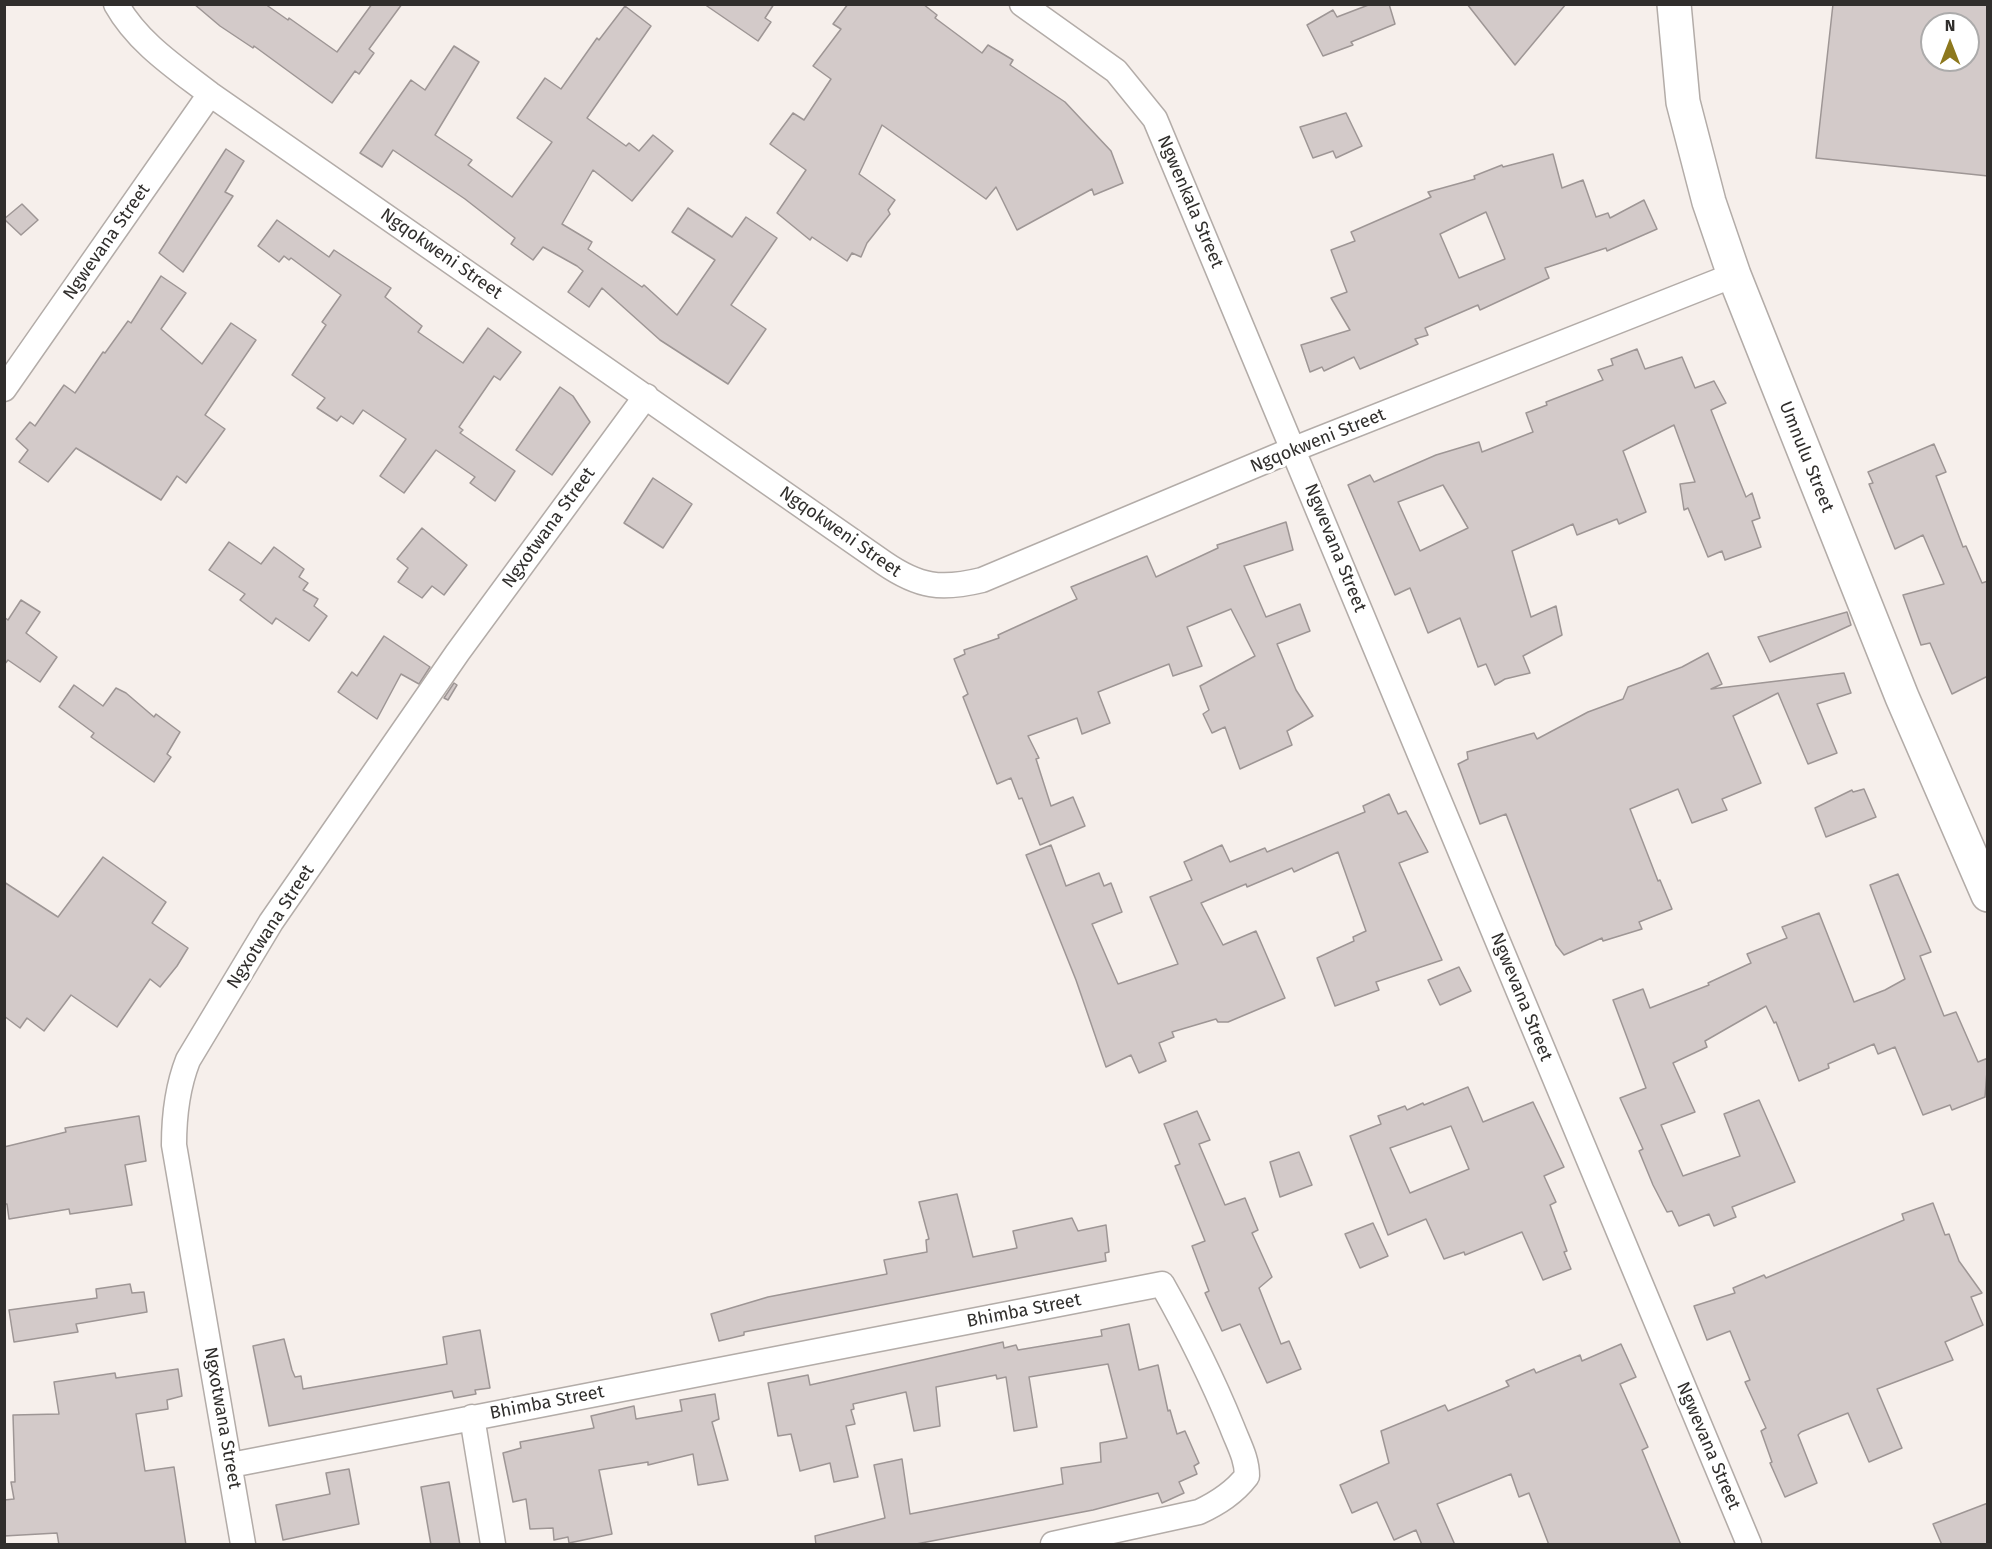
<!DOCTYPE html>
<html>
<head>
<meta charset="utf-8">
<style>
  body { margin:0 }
  #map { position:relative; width:1992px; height:1549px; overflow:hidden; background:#f6efeb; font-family:"Fira Sans",sans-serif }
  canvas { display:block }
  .frame { position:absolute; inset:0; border:6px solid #302e2c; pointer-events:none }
  .north { position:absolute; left:1920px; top:12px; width:60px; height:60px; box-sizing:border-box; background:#fff; border:2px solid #acabab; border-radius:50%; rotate:0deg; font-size:16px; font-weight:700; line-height:24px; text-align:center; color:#302e2c }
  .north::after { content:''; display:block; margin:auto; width:21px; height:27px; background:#8d781d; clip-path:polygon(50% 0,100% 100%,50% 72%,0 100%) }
</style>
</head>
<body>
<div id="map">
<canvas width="1992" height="1549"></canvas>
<div class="frame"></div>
<div class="north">N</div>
</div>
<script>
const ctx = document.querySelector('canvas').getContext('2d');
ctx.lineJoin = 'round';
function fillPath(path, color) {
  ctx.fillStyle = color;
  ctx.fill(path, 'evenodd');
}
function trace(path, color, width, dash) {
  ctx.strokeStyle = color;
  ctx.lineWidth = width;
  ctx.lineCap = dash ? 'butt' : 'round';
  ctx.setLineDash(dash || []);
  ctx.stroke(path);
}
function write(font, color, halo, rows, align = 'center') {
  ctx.font = font + ' "Fira Sans",sans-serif';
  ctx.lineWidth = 6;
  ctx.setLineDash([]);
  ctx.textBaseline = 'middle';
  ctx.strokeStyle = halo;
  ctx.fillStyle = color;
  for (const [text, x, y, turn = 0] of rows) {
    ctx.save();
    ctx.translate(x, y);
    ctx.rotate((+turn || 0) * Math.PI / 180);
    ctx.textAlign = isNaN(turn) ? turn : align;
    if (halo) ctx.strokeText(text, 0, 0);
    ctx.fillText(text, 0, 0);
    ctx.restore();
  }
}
const building = new Path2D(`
  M194 4H265L288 20 289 18 337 52 372 4H402L369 49 374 53 359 74 355 71 332 103 254 46 253 48 220 26Z
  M704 4H774L765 18 771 22 758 41Z
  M848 4H923L937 15 935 18 982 53 988 45 1013 60 1010 65 1065 102 1111 151 1123 183 1094 195 1092 189 1017 230 996 187 986 199 882 125 859 174 895 200 888 210 890 214 867 243 861 257 852 253 847 261 812 237 810 240 777 213 806 170 770 144 793 113 804 120 831 79 813 66 841 29 833 24Z
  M1371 4H1389L1395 24 1351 42 1353 45 1323 56 1307 25 1333 10 1337 17Z
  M1467 4H1566L1515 65Z
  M1833 4H1988V176L1816 158ZM1932 24H1968V60H1932Z
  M625 6 651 26 587 118 626 146 629 143 639 151 653 135 673 151 632 201 593 170 562 224 592 242 588 249 642 287 644 285 677 315 715 260 672 232 688 208 732 237 746 217 777 238 731 305 766 329 728 384 660 340 602 288 589 307 568 292 583 271 577 266 543 247 533 260 511 244 515 238 465 199 393 150 382 167 360 153 411 80 425 90 454 46 479 62 435 135 472 160 468 165 512 197 552 142 517 118 545 78 561 89 597 38 599 40Z
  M1346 113 1362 146 1336 158 1333 151 1313 158 1300 127Z
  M226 149 244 161 225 192 233 196 183 272 159 253Z
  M1553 154 1562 188 1583 180 1596 217 1608 213 1610 218 1644 200 1657 229 1607 251 1606 248 1545 268 1549 278 1480 310 1478 305 1425 328 1428 335 1415 339 1418 344 1395 354 1360 369 1354 357 1324 371 1322 367 1310 372 1301 345 1350 330 1331 298 1347 292 1331 250 1355 241 1351 232 1431 197 1428 192 1475 179 1474 176 1502 165 1503 167ZM1486 212 1505 259 1459 278 1440 234Z
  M22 204 38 220 21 235 4 219Z
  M277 220 329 257 334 250 391 288 385 297 422 326 418 332 463 363 488 328 521 352 500 380 494 376 459 427 463 430 460 433 515 471 495 501 470 483 475 477 436 450 404 493 380 476 406 439 363 410 353 424 341 416 337 421 317 408 325 398 292 375 326 325 322 322 341 295 291 258 289 260 284 256 279 262 258 246Z
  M161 276 186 293 161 329 202 364 231 323 256 340 205 415 225 429 186 483 177 476 161 500 76 448 48 482 19 462 28 450 16 439 30 422 35 426 64 385 75 393 103 352 105 353 128 321 131 323Z
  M1637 349 1645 369 1682 357 1695 388 1714 381 1726 403 1711 410 1746 497 1752 493 1760 518 1752 521 1761 547 1725 560 1722 551 1708 557 1688 508 1684 510 1680 484 1695 482 1674 425 1623 451 1646 512 1619 524 1617 519 1577 535 1573 524 1512 551 1531 617 1556 606 1562 635 1523 656 1530 673 1505 679 1495 685 1486 664 1478 667 1460 618 1428 633 1410 588 1395 595 1348 485 1370 475 1374 482 1436 455 1479 442 1482 452 1533 432 1526 413 1547 405 1546 402 1603 380 1598 370 1613 365 1611 359ZM1443 485 1468 528 1420 551 1398 502Z
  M560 387 573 396 590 422 552 475 516 450Z
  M1934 444 1946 472 1936 476 1963 547 1966 546 1982 583 1988 581V676L1952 694 1930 643 1921 645 1903 595 1944 584 1923 535 1895 549 1869 484 1873 483 1868 472Z
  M653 478 692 504 663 548 624 523Z
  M1286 522 1293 550 1244 566 1266 617 1300 604 1310 631 1277 644 1296 690 1313 716 1287 731 1292 745 1240 769 1225 727 1212 733 1203 714 1209 710 1200 686 1255 656 1231 609 1187 627 1202 666 1173 676 1169 664 1098 692 1110 723 1082 734 1077 718 1028 736 1039 758 1036 759 1051 806 1073 797 1085 826 1040 845 1022 798 1019 799 1011 778 997 784 963 697 968 694 954 659 965 654 964 650 999 638 998 635 1077 599 1071 587 1147 556 1156 577 1218 548 1217 545Z
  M422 528 467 565 444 595 432 586 422 598 398 582 408 568 397 559Z
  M229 542 261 564 274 547 304 569 299 577 308 583 303 590 318 599 314 606 327 616 309 641 276 618 272 624 240 600 245 594 209 570Z
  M21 600 40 612 26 633 57 657 40 682 8 660 4 665V617L8 620Z
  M1847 612 1851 625 1770 662 1758 637Z
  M384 636 430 667 419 684 401 674 377 719 338 692 352 672 357 676Z
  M1708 653 1722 684 1711 689 1844 673 1851 693 1817 704 1837 753 1808 764 1778 693 1733 716 1761 783 1722 799 1727 810 1692 823 1678 789 1630 809 1658 881 1660 880 1672 909 1639 922 1642 929 1603 941 1602 938 1564 955 1556 945 1506 814 1480 824 1458 764 1468 759 1467 752 1534 733 1537 739 1588 712 1623 699 1628 687 1682 667Z
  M454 683 457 685 448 700 444 698Z
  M74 685 103 706 116 688 126 693 154 717 156 714 180 732 167 754 171 757 154 782 91 737 94 733 59 707Z
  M1864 789 1876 817 1826 837 1815 808 1852 790 1853 792Z
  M1389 794 1398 814 1406 811 1428 852 1399 863 1442 960 1376 982 1379 990 1335 1006 1317 958 1354 941 1353 937 1366 931 1338 852 1294 872 1292 868 1247 887 1246 884 1201 903 1223 945 1256 931 1285 998 1228 1022H1218L1216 1019 1172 1032 1174 1037 1159 1043 1166 1061 1139 1073 1131 1055 1106 1067 1076 980 1026 855 1051 845 1066 886 1099 873 1104 886 1111 883 1122 912 1092 924 1118 984 1178 964 1150 897 1192 880 1184 862 1222 845 1230 862 1265 848 1267 852 1365 812 1363 806Z
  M103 857 166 902 152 923 188 948 177 966 160 987 150 979 117 1027 71 995 44 1031 27 1018 20 1028 4 1016V882L58 917Z
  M1898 874 1931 952 1920 956 1944 1016 1956 1012 1978 1062 1988 1058 1985 1097 1952 1110 1950 1105 1923 1115 1895 1047 1878 1054 1874 1044 1828 1064 1829 1068 1799 1081 1776 1022 1774 1023 1766 1006 1705 1041 1707 1047 1673 1063 1695 1112 1661 1125 1683 1176 1740 1156 1724 1114 1759 1100 1795 1182 1732 1207 1736 1217 1714 1226 1709 1214 1679 1226 1672 1211 1667 1212 1653 1185 1639 1151 1643 1149 1620 1098 1646 1088 1613 1000 1643 989 1650 1008 1709 985 1708 983 1751 963 1747 954 1787 938 1782 927 1819 913 1854 1002 1885 990 1905 979 1870 885Z
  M1459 967 1471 991 1440 1005 1428 980Z
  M1468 1087 1483 1122 1533 1102 1564 1167 1544 1176 1556 1202 1550 1205 1567 1251 1564 1252 1571 1269 1543 1280 1522 1232 1465 1255 1464 1252 1444 1259 1426 1219 1388 1235 1350 1136 1381 1124 1378 1116 1405 1106 1407 1110 1423 1103 1424 1105ZM1451 1126 1469 1169 1410 1193 1390 1148Z
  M1197 1111 1210 1140 1199 1144 1225 1205 1245 1198 1258 1230 1252 1233 1272 1277 1259 1288 1281 1344 1289 1341 1301 1369 1267 1383 1240 1324 1222 1331 1205 1293 1209 1291 1192 1246 1205 1241 1175 1166 1180 1164 1164 1124Z
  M139 1116 146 1161 125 1165 132 1205 70 1214 69 1209 9 1219 7 1204H4V1147L66 1132 65 1128Z
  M1299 1152 1312 1185 1280 1197 1270 1162Z
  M957 1194 973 1257 1017 1248 1013 1231 1072 1218 1078 1231 1106 1225 1109 1252 1105 1253 1106 1261 744 1332V1335L719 1341 711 1314 768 1297 887 1274 884 1260 927 1252 926 1240 929 1239 919 1202Z
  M1933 1203 1945 1235 1949 1234 1959 1261 1982 1293 1971 1297 1983 1325 1945 1342 1953 1360 1877 1389 1902 1448 1869 1462 1848 1413 1801 1432 1798 1435 1817 1483 1785 1497 1770 1463 1772 1462 1761 1431 1766 1428 1745 1382 1750 1380 1730 1331 1707 1340 1694 1306 1735 1293 1733 1288 1764 1275 1766 1278 1904 1220 1902 1214Z
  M1373 1223 1388 1256 1360 1268 1345 1234Z
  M130 1284 132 1293 144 1292 147 1312 76 1324 78 1332 14 1342 9 1310 97 1298 96 1289Z
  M1129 1324 1139 1370 1158 1365 1168 1411 1170 1410 1177 1434 1185 1431 1199 1463 1194 1466 1197 1474 1179 1482 1184 1493 1162 1503 1158 1493 1093 1510 911 1545H816L815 1536 885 1518 874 1465 902 1459 910 1514 1063 1484 1061 1468 1101 1462 1100 1443 1127 1438 1108 1364 1029 1377 1037 1427 1014 1431 1006 1377 997 1379 996 1375 936 1387 940 1426 914 1431 906 1392 853 1404 854 1409 851 1410 855 1424 846 1426 858 1477 834 1482 830 1463 800 1471 791 1434 778 1436 768 1383 808 1375 810 1385 1003 1342 1004 1348 1016 1345 1018 1350 1102 1336 1101 1330Z
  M480 1330 490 1388 475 1390 476 1394 454 1398 452 1391 269 1426 253 1346 284 1339 292 1370 295 1377 301 1376 303 1389 447 1364 443 1337Z
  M1621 1344 1636 1377 1620 1384 1648 1447 1642 1450 1681 1545H1549L1529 1493 1519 1497 1511 1474 1437 1504 1455 1545H1422L1416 1530 1394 1540 1377 1502 1352 1513 1340 1485 1389 1463 1381 1431 1445 1405 1448 1411 1509 1386 1506 1381 1534 1369 1536 1373 1580 1355 1582 1361Z
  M178 1369 182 1396 167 1400 168 1409 136 1414 145 1471 174 1467 186 1545H59L57 1533 4 1536V1500L14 1499 11 1482H15L13 1415 59 1414 54 1382 115 1373 116 1378Z
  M715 1394 719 1419 712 1422 728 1480 698 1485 693 1454 648 1465V1462L599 1470 612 1534 569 1543 568 1537 554 1540 553 1528 530 1529 526 1499 513 1502 503 1453 521 1448 520 1442 594 1428 591 1416 634 1406 636 1419 682 1411 680 1400Z
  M349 1469 359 1524 283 1540 276 1505 330 1494 326 1473Z
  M449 1482 460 1545H431L421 1487Z
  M1988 1503V1545H1942L1933 1524Z`);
fillPath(building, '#d3cac9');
trace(building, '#9e9695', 1.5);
const street = new Path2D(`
  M116 4C138 43 175 67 210 94L884 563C919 587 941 590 982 580L1294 449 1734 275
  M1022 4 1116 71 1155 119 1749 1544
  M4 389 210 94
  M472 1417 493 1544
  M231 1465 1162 1284C1188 1330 1212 1378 1232 1427 1238 1443 1247 1458 1247 1476 1234 1493 1218 1503 1199 1512L1053 1544
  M243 1544 174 1145C174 1115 177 1088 188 1060L271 922 458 652 646 396`);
const secondary = new Path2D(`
  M1674 4 1683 102 1709 202 1734 275 1902 697 1988 895`);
trace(street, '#b3aca8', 27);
trace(secondary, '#b3aca8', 36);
trace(street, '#fff', 24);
trace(secondary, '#fff', 33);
write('18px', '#302e2c', '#fff', [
  ["Ngwenkala Street",1190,202,67],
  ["Ngwevana Street",107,242,-55],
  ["Ngqokweni Street",441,254,35],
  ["Ngqokweni Street",1318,441,-22],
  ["Umnulu Street",1806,457,68],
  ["Ngxotwana Street",549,528,-54],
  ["Ngqokweni Street",840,532,35],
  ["Ngwevana Street",1335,548,68],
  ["Ngxotwana Street",271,927,-57],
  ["Ngwevana Street",1521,997,68],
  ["Bhimba Street",1024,1311,-11],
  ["Bhimba Street",547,1403,-11],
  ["Ngxotwana Street",222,1418,80],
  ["Ngwevana Street",1708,1446,67]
]);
</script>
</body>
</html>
